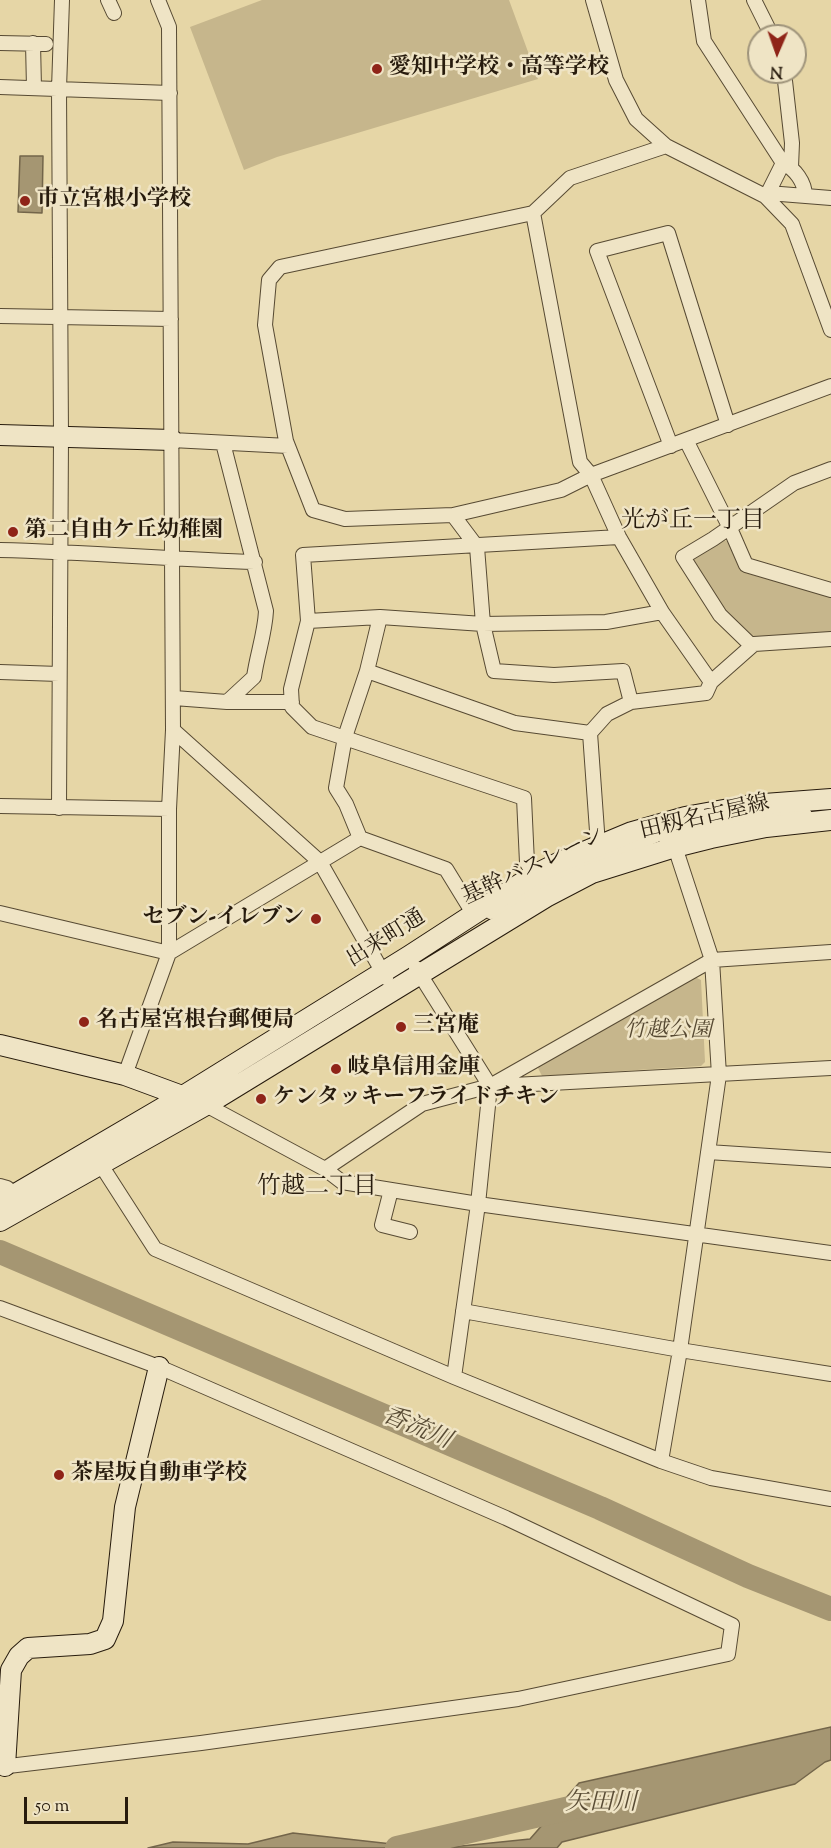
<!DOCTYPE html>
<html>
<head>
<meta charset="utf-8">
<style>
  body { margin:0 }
  #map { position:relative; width:831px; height:1848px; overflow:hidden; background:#e6d6a6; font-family:"Sorts Mill Goudy",serif }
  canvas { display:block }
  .north { position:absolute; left:747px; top:24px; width:60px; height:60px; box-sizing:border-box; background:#efe4c5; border:2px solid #9f947b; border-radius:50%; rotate:182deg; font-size:16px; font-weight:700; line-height:24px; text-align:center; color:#271b0d }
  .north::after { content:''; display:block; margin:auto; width:21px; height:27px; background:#8f2418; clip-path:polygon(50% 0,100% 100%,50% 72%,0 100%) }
  .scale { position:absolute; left:24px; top:1797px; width:104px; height:27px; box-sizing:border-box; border:3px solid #271b0d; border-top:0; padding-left:8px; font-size:18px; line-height:21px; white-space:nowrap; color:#271b0d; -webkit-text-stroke:4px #efe4c5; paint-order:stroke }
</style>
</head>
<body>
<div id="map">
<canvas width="831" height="1848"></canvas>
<div class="north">N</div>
<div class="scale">50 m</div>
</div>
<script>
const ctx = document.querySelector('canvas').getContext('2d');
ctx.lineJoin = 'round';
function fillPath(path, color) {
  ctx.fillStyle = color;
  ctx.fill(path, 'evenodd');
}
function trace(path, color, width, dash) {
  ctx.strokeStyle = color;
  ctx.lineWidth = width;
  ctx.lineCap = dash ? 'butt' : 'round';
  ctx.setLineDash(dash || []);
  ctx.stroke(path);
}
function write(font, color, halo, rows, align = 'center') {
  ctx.font = font + ' "Sorts Mill Goudy","Noto Serif JP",serif';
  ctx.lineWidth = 5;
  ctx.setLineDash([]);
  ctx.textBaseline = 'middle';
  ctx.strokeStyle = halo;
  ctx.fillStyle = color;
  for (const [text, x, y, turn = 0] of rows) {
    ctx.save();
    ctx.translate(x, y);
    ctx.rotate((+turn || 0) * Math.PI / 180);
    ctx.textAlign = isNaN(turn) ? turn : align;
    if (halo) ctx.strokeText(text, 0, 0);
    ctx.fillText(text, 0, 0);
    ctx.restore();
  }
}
fillPath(new Path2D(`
  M262 0H509L538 79 277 157 244 170 190 27Z
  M721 539 729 542 742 572 831 597V635L755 646 724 613 690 562 691 555Z
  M693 976 701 980 705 1062 701 1066 542 1076 538 1068 539 1064Z`), '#c6b68c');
const water = new Path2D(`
  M20 156H43L42 213 18 212Z
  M831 1727V1760L825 1762 795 1784 562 1842 557 1848H442L530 1839 579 1783Z
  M293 1833 428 1848H148L173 1842 248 1844Z`);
fillPath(water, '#a59672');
trace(water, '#73654a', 1.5);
trace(new Path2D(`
  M0 1252 600 1508 748 1576 831 1609
  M397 1848 587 1804`), '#a59672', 24);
const street = new Path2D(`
  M108 0 114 13
  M158 0 169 27 173 730 320 862 386 978
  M593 0 616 80 636 119 666 146 765 196 792 224 831 330
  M698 0 704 41 783 163
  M754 0 772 36
  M0 43 46 44
  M33 43 34 88
  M784 72 792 143 791 167
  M0 87 170 93
  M805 196C805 182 795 169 783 163L768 193 831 198
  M533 213 280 267 269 280 265 325 286 441 313 510 345 519 453 515 561 490 591 475 580 462 533 213 570 178 666 146
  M0 316 171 319
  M172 440 288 446
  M686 440 729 526 746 565 831 590
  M223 443 266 611C265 633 257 655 254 677L227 702
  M671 446 597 251 668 233 728 425
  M453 515 477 547 483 624 494 671 554 675 623 671 631 702
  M0 550C85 552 170 559 255 562
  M308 621 380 617 483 624 606 622 662 612
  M752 646 720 615 683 557 713 539 794 483 831 469
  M367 671 515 723 590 733
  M0 672 59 674
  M711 682 662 612 619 537 591 475 831 386
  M174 698 227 702H292
  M0 806 169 809
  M59 808 61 437 59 89 62 0
  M665 837C709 819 758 815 805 815
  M360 838 446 869 473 913
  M607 868 601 859 598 845 590 733 607 714 631 702 706 693 711 682 754 644 831 639
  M534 875 527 863 524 798 312 727 292 707 291 689 308 621 303 555 619 537
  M491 912 569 873 672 828
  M0 913 169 953 360 838 346 804 336 788 345 737 367 671 380 617
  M416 968 490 1086 478 1204 454 1377
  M125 1075 169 953V809L173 730
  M495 1086 831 1068
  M206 1105 325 1169 342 1182 478 1204 831 1253
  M708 1152 831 1160
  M101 1165 155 1249 454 1377 661 1461 711 1478 831 1499
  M325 1169 422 1104 490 1086 712 960 831 952
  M0 1186 7 1188 15 1194
  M391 1190 382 1225 410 1232
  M0 1308 159 1367 506 1518 732 1625 728 1654 518 1699 201 1743 0 1767
  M463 1311 680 1350 831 1374
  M661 1461 680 1350 719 1075 712 960 675 847 668 821`);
const secondary = new Path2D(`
  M0 435 172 440
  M0 1045 125 1075 190 1099
  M0 1203 183 1096 409 956 534 875 560 862 632 832 685 817 751 805 831 799
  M0 1221 206 1105 546 897 592 873 675 847 711 838 766 827 831 820
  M5 1766 11 1670 19 1656 28 1648 90 1644 105 1639 113 1621 125 1507 159 1367`);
trace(street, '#574a33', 16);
trace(secondary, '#271b0d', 22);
trace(street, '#efe4c5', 14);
trace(secondary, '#efe4c5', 20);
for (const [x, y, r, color] of [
  [377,69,6,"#8f2418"],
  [25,201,6,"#8f2418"],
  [13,532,6,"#8f2418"],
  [316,919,6,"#8f2418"],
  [84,1022,6,"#8f2418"],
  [401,1027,6,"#8f2418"],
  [336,1069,6,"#8f2418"],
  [261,1099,6,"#8f2418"],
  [59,1475,6,"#8f2418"]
]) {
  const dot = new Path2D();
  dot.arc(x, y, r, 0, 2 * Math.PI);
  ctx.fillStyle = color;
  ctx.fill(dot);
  trace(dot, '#efe4c5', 2);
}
write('bold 22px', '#271b0d', '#efe4c5', [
  ["愛知中学校・高等学校",389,69],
  ["市立宮根小学校",37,201],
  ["第二自由ケ丘幼稚園",25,532],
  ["セブン-イレブン",304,919,"right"],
  ["名古屋宮根台郵便局",96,1022],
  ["三宮庵",413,1027],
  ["岐阜信用金庫",348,1069],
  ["ケンタッキーフライドチキン",273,1099],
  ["茶屋坂自動車学校",71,1475]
], 'left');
write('22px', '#271b0d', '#efe4c5', [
  ["田籾名古屋線",705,819,-13],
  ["基幹バスレーン",534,868,-25],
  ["出来町通",387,940,-32]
]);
write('italic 22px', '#574a33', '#efe4c5', [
  ["竹越公園",668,1032]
]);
write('24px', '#271b0d', '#efe4c5', [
  ["光が丘一丁目",693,523],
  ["竹越二丁目",317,1189]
]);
write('italic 24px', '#594c35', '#efe4c5', [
  ["香流川",416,1430,23],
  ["矢田川",601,1805]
]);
</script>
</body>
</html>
